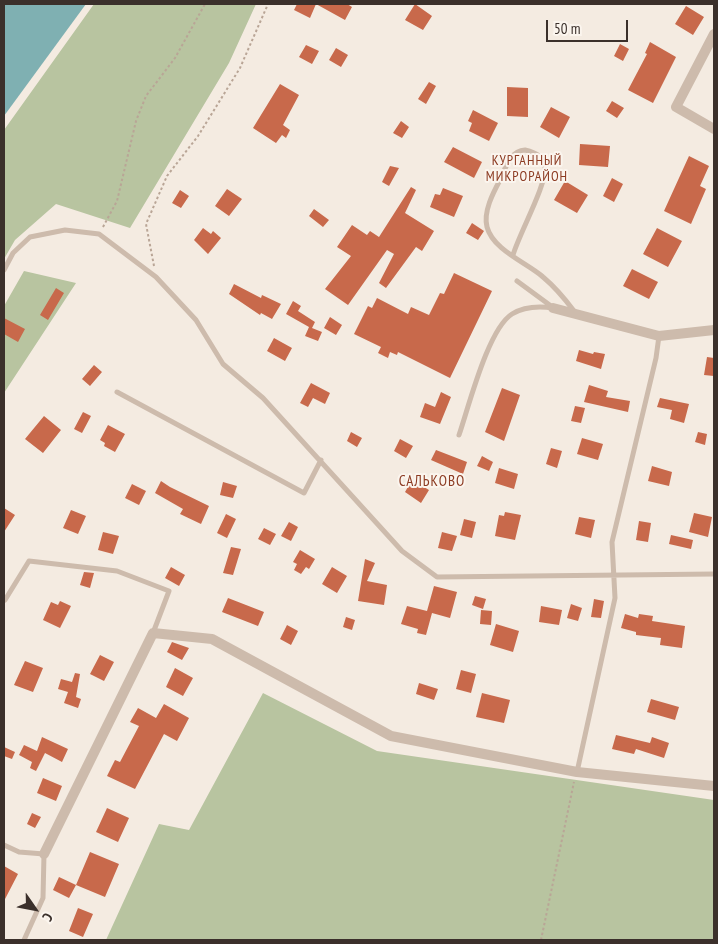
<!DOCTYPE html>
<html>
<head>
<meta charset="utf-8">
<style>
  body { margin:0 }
  #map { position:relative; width:718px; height:944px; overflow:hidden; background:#f4ebe1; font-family:"PT Sans Narrow",sans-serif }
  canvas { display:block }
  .frame { position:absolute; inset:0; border:5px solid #3b302b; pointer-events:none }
  .north { position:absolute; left:10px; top:884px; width:50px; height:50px; -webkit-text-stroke:4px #fbf5ee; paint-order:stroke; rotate:123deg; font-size:14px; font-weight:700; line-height:20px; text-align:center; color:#3b302b }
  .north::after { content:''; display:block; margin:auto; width:18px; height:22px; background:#3b302b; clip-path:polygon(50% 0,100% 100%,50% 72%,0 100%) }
  .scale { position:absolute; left:546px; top:20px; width:82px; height:22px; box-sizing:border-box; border:2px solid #3b302b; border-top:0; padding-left:6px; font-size:15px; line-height:18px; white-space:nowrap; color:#3b302b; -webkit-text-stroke:4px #fbf5ee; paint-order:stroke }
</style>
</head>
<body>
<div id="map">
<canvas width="718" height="944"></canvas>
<div class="frame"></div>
<div class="north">С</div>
<div class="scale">50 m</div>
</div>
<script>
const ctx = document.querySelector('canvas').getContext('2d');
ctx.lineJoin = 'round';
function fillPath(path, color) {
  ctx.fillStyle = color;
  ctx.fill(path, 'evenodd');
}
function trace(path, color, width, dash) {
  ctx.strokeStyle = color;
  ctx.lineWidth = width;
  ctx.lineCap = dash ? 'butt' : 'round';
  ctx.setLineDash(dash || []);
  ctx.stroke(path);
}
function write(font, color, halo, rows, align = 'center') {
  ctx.font = font + ' "PT Sans Narrow",sans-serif';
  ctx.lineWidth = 4;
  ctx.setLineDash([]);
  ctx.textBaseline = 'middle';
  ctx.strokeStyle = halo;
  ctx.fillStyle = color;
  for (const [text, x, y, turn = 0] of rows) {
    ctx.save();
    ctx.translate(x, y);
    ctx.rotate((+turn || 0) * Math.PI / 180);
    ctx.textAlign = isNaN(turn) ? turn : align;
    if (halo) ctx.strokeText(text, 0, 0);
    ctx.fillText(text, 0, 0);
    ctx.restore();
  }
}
fillPath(new Path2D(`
  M94 4H256L229 63 130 228 56 204 15 240 4 259V130Z
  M24 271 76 283 4 393V306Z
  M263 693 377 751 714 800V940H106L159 824 189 830Z`), '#b8c4a0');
fillPath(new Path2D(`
  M4 4H86L4 116Z`), '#7fb0b2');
fillPath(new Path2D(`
  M297 4H347L352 7 345 20 316 4 310 18 294 10Z
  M415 4 432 16 423 30 405 20Z
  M686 6 704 17 693 35 675 24Z
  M650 42 676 57 653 103 628 90 647 54 645 53Z
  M620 44 629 49 623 61 614 56Z
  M306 45 319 51 312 64 299 57Z
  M336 48 348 55 341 67 329 60Z
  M429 82 436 86 426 104 418 99Z
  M280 84 299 95 283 125 290 130 286 138 282 135 276 143 253 128Z
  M507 87 528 88V117L507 116Z
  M612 101 624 108 617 118 606 111Z
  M551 107 570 117 559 138 540 127Z
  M473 110 498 123 489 141 469 131 472 123 468 121Z
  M401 121 409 127 402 138 393 133Z
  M580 144 610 146 608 167 579 165Z
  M453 147 482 162 474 178 444 162Z
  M689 156 709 166 700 186 706 189 691 224 664 211Z
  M390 166 399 168 389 186 382 182Z
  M612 178 623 184 614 202 603 196Z
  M565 181 588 195 577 213 554 200Z
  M411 187 416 190 405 213 434 231 422 251 416 247 386 288 379 283 394 254 387 250 348 305 325 289 351 256 337 247 352 225 367 235 370 231 379 237Z
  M443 188 463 196 454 217 430 207 435 194 440 195Z
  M227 189 242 199 229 216 215 206Z
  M180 190 189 196 181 208 172 203Z
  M314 209 329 220 323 227 309 216Z
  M472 223 484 231 478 240 466 233Z
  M203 228 211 234 213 231 221 238 208 254 194 240Z
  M657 228 682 241 668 267 643 254Z
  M632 269 658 282 649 299 623 286Z
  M454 273 492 291 450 378 398 352 397 355 390 352 388 358 378 353 381 347 354 334 368 306 372 308 377 298 408 314 411 307 429 315 440 293 444 294Z
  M234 284 261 298 262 295 281 304 272 319 261 313 260 315 229 294Z
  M56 288 64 293 48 320 40 315Z
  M293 301 301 306 298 311 315 322 312 328 322 332 318 341 305 336 309 327 286 314Z
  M330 317 342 325 336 335 324 328Z
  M4 318 25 329 18 342 4 334Z
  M274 338 292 348 285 361 267 351Z
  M579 350 593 354 594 352 605 354 601 369 576 361Z
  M707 357 714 358V376L704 375Z
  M94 365 102 372 90 386 82 379Z
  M311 383 330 393 325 404 313 398 308 407 300 403Z
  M589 385 608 391 606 397 630 401 628 412 584 402Z
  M502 388 520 395 504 441 485 432Z
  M441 392 451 397 440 424 420 417 425 403 435 407Z
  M660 398 689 404 684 423 670 419 672 410 657 407Z
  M575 406 585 408 581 423 571 421Z
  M83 412 91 416 82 433 74 429Z
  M44 416 61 430 43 453 25 439Z
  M108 425 125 434 115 452 104 446 105 443 100 440Z
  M351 432 362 438 357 447 347 441Z
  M698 432 707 434 705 445 695 442Z
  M582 438 603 444 598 460 577 454Z
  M400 439 413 446 406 458 394 451Z
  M551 448 562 451 557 468 546 464Z
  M436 450 467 462 463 474 431 460Z
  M482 456 493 462 489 471 477 466Z
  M652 466 672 472 669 486 648 481Z
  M499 468 518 474 514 489 495 483Z
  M412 480 429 490 421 503 405 492Z
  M161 481 170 487 209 506 201 524 180 514 183 509 155 493Z
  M223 482 237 486 233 498 220 495Z
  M132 484 146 491 139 505 125 498Z
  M4 508 15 515 4 532Z
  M71 510 86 516 78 534 63 528Z
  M505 512 521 515 515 540 495 536 499 515 504 516Z
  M694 513 712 517 708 537 689 532Z
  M226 514 236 519 227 538 217 533Z
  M579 517 595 520 591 538 575 534Z
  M464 519 476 522 472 538 460 535Z
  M639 521 651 523 648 542 636 540Z
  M289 522 298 527 291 541 281 536Z
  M264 528 276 534 270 545 258 539Z
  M103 532 119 536 113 554 98 550Z
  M442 532 457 536 452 551 438 548Z
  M671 535 693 540 691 549 669 544Z
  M231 547 241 549 233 575 223 573Z
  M300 550 315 559 309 569 306 567 301 574 294 570 297 564 293 562Z
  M365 559 375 563 367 581 387 585 384 605 358 601Z
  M171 567 185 575 179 586 165 578Z
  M332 567 347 576 337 593 322 584Z
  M84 572 94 573 90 588 80 585Z
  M434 586 457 592 450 618 432 613 426 635 417 633 418 629 401 624 407 606 427 611Z
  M475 596 486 599 483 609 472 605Z
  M228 598 264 612 258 626 222 612Z
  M594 599 604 601 601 618 591 617Z
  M60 601 71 606 60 628 43 620 51 602 58 605Z
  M571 604 582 608 578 621 567 618Z
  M541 606 562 610 559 625 539 622Z
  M481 610 492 611 491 625 480 624Z
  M625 614 638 618 639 614 653 616 652 621 685 626 682 648 660 645 661 638 636 635V632L621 628Z
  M346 617 355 620 352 630 343 627Z
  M496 624 519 631 513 652 490 645Z
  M287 625 298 631 291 645 280 639Z
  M172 642 189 648 182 660 167 652Z
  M100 655 114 662 104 681 90 674Z
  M25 661 43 668 33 692 14 685Z
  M175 668 193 678 183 696 166 687Z
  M461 670 476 674 471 693 456 689Z
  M75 673 80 674 76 697 81 699 78 708 64 703 68 692 58 689 61 679 72 682Z
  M419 683 438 689 434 700 416 694Z
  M482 693 510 700 504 723 476 717Z
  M651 699 679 707 675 720 647 712Z
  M164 704 189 718 177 741 164 734 135 789 107 776 115 760 120 762 139 726 130 722 138 708 156 718Z
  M616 735 650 743 652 737 669 743 664 758 636 749 634 754 612 749Z
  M42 737 68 749 62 762 45 753 36 771 30 768 32 762 19 755 24 745 37 751Z
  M4 747 15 752 12 759 4 756Z
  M43 778 62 786 56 801 37 793Z
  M107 808 129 818 118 842 96 832Z
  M32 813 41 817 35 828 27 824Z
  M90 852 119 864 105 897 76 885Z
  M4 866 18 874 4 901Z
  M59 877 76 885 69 898 53 890Z
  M78 908 93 914 83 937 69 931Z`), '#c8694b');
trace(new Path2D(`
  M103 227 117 201 136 121 146 96 175 58 205 4
  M154 266 146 224 167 176 198 136 240 68 268 4
  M541 940 574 782`), '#b9a596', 2, [2.5, 2.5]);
trace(new Path2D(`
  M513 255C519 234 547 184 545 167 544 157 534 152 525 150 510 151 506 167 500 180 493 193 483 212 487 227 493 250 527 263 543 277 555 287 565 299 574 311
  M4 270 13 253 30 237 65 230 99 234 156 277 196 320 223 364 263 398 402 551 437 577 714 574
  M517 281 551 306
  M117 392 304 493 321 460
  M459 435C469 406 488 329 512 314 525 306 539 306 553 308
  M5 600 29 561 117 571 169 591 153 633
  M577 772 615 598 612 542 656 358 659 336
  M4 845 19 852 44 854 43 898 24 940`), '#cdbbac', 5);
trace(new Path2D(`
  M714 34 676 107 714 129
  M553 308 659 336 714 330
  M44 854 153 633 212 639 391 736 577 772 714 786`), '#cdbbac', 10);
ctx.letterSpacing = '1px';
write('14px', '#8c3b22', '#fbf5ee', [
  ["КУРГАННЫЙ",527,161],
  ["МИКРОРАЙОН",527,177]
]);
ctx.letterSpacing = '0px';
ctx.letterSpacing = '1px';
write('15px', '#8c3b22', '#fbf5ee', [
  ["САЛЬКОВО",432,482]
]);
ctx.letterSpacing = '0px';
</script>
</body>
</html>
